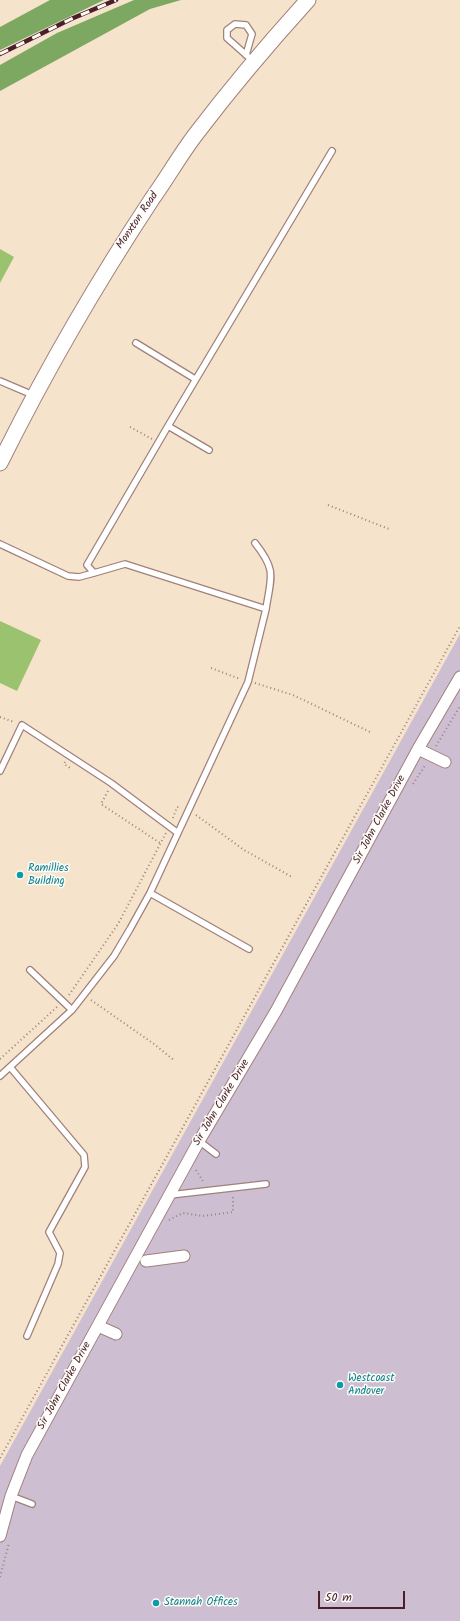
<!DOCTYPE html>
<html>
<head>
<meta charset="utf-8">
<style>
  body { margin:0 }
  #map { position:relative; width:460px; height:1621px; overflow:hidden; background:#f5e3cb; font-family:Kalam,sans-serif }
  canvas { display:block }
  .scale { position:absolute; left:318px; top:1591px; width:87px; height:18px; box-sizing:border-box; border:2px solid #4a1f2b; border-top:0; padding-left:5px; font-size:12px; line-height:14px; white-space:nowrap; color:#4a1f2b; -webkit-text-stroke:3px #fdfcf7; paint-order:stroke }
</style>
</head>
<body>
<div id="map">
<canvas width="460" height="1621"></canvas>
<div class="scale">50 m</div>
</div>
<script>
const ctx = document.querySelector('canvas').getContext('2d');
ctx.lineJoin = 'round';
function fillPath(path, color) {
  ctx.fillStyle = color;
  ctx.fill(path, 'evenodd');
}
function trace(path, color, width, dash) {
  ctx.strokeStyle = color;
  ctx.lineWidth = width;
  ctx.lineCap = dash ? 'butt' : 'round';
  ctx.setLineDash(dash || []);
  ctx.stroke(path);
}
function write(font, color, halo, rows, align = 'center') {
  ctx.font = font + ' Kalam,sans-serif';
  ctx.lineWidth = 3;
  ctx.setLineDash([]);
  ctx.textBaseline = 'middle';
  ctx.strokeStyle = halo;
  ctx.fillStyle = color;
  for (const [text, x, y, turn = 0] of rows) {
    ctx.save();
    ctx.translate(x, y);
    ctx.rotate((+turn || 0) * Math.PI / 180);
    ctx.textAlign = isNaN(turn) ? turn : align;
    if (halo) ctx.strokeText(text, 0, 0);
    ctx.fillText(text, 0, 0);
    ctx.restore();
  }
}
fillPath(new Path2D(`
  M460 634V1621H0V1466Z`), '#cdbed2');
fillPath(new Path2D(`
  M0 249 14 257 0 283Z
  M0 621 41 640 17 691 0 683Z`), '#9bc26e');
fillPath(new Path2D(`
  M50 0H104L0 50V27Z
  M134 0H181L150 9 0 91V65L57 33Z`), '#7ca861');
const lane = new Path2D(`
  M246 55 252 34 246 25 235 24 227 30V38L253 61
  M136 343 195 379
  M0 381 33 395
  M168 426 332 151
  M255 543C277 571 271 576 266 609
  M0 544 68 576 79 577 94 573
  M0 771 22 725 111 783 178 833
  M150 893 249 949
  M30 970 72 1010
  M10 1067 84 1155 85 1167 49 1232 60 1253 58 1264 27 1336
  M0 1076 72 1010 114 956 130 929 150 893 248 682 266 609 125 564 94 573 87 565 168 426 209 450
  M199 1141 216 1154
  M170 1195 266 1184
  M11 1496 32 1504`);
const street = new Path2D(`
  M418 749 445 762
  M146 1261 184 1256
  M98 1326 116 1334
  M0 1536 11 1496 27 1455 199 1141 276 1011 418 749 460 677`);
const secondary = new Path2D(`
  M0 463C45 372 96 284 152 199 167 178 180 155 196 134 231 88 269 43 308 0`);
trace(lane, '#a0817b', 8);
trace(street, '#a0817b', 13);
trace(secondary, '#a0817b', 17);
trace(new Path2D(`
  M130 427 152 439
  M328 505 389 529
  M211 668 240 679
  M255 683 293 695 372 733
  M0 717 14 722
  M436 746 460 706
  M65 762 64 764 70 768
  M413 784 426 764
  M108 791 101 804 160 843
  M196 815 244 850 292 877
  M173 818 177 807 181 808
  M69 995 118 924 166 833
  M91 1000 154 1044 175 1061
  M0 1059 57 1007
  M196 1170 204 1183
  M169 1220 183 1213 203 1216 233 1212V1197
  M0 1458 460 626
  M0 1577 9 1543`), '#a0817b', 2, [1, 3]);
trace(lane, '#fff', 5.5);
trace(street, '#fff', 11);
trace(secondary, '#fff', 15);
const rail = new Path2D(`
  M0 54 71 19 116 0`);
trace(rail, '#4a1f2b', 4.5);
trace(rail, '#fdfcf7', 3, [9]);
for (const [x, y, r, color] of [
  [20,875,4,"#0f9aa8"],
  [340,1385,4,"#0f9aa8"],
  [156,1603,4,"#0f9aa8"]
]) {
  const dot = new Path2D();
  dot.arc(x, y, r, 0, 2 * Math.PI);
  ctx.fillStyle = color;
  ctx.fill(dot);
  trace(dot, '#fdfcf7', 1.5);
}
write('11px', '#4a1f2b', '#fdfcf7', [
  ["Monxton Road",138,221,-56],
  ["Sir John Clarke Drive",380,820,-62],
  ["Sir John Clarke Drive",222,1103,-59],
  ["Sir John Clarke Drive",65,1386,-61]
]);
write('11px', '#0d838f', '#fdfcf7', [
  ["Ramillies",28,869],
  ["Building",28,882],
  ["Westcoast",348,1379],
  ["Andover",348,1392],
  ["Stannah Offices",164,1603]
], 'left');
</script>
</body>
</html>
